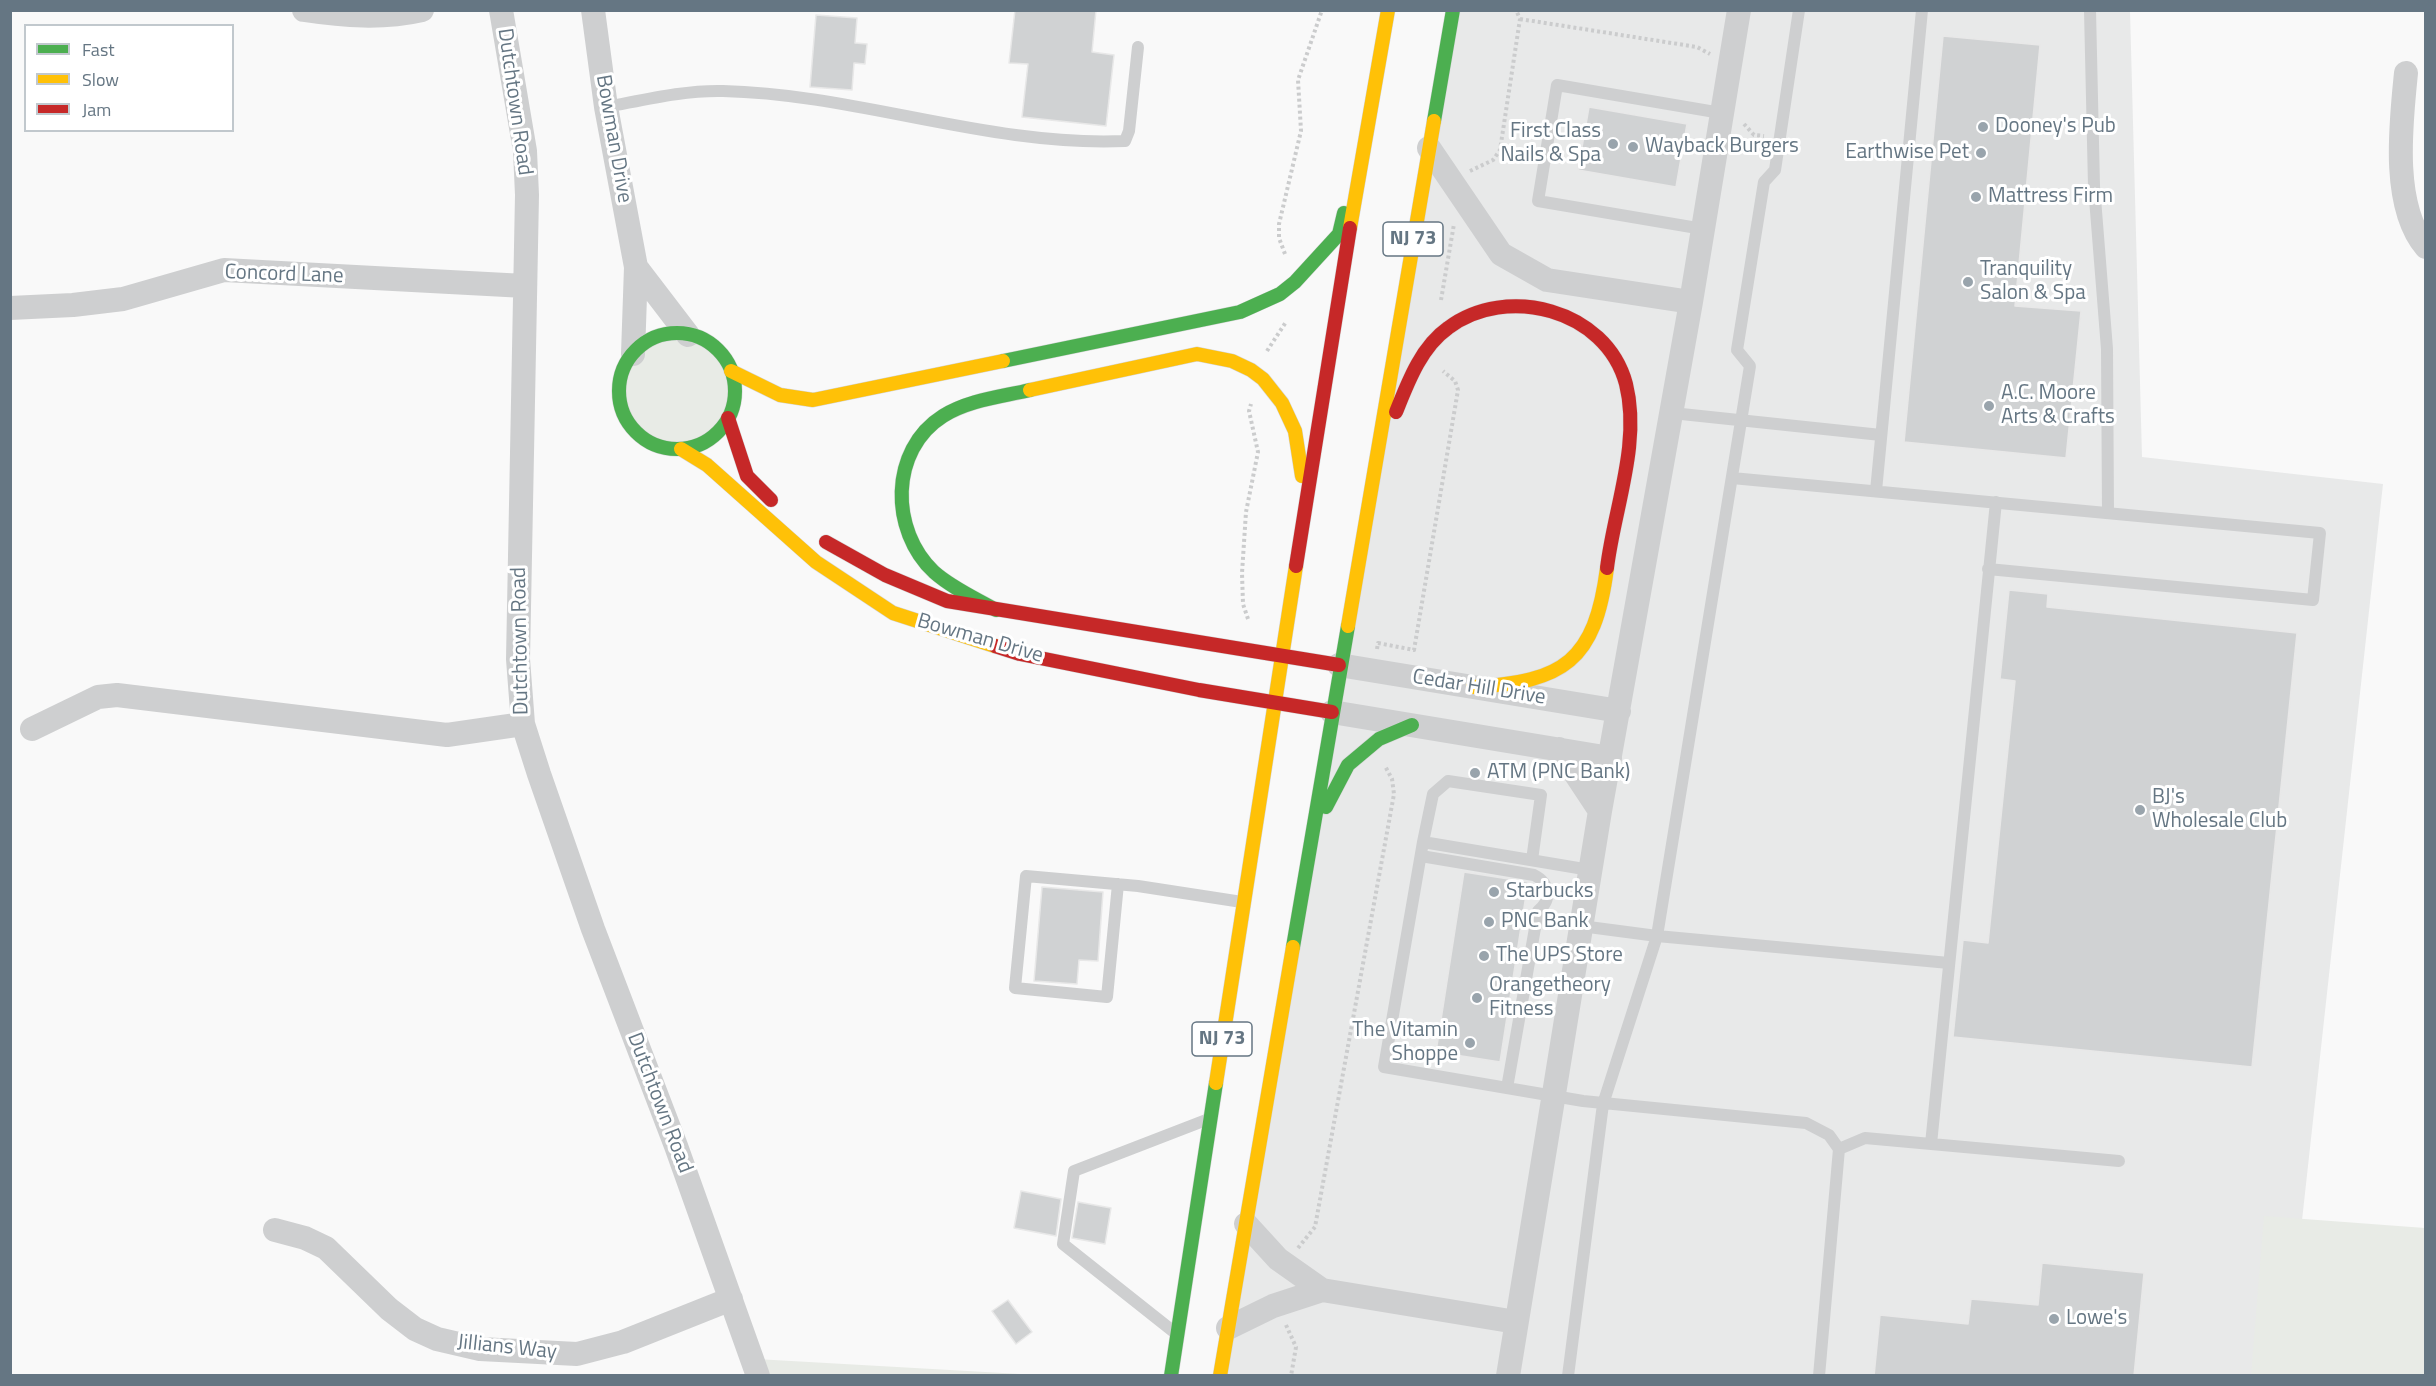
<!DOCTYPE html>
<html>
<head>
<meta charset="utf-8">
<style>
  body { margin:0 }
  #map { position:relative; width:2436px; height:1386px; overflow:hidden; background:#f9f9f9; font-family:"Titillium Web",sans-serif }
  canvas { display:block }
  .frame { position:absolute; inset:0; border:12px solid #657683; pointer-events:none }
  .legend { position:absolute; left:24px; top:24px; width:210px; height:108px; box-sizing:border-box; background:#fff; border:2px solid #c1c8cd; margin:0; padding:8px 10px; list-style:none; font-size:18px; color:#657683 }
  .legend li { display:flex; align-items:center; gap:12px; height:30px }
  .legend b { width:30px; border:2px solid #c1c8cd }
</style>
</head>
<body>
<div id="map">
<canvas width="2436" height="1386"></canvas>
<div class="frame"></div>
<ul class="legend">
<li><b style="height:8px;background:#4caf50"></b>Fast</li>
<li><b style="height:8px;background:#ffc107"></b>Slow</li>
<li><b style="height:8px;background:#c62828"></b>Jam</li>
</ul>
</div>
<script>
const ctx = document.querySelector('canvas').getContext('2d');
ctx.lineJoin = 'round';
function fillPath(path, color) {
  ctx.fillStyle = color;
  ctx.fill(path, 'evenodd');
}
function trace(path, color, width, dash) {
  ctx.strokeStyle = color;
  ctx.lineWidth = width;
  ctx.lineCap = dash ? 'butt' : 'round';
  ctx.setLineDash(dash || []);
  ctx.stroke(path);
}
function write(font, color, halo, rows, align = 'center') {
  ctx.font = font + ' "Titillium Web",sans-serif';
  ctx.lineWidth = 6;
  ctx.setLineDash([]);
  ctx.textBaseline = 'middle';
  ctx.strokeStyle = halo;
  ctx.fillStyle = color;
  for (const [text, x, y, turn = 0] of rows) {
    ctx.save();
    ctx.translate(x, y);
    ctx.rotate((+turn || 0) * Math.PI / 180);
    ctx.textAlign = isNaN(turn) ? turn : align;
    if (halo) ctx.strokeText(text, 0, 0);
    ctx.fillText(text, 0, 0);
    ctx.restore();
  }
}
fillPath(new Path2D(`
  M1453 11H2130L2142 457 2383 484 2285 1375 1220 1376Z`), '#e8e9e9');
fillPath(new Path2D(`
  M619 391a57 57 0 1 1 114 0a57 57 0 1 1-114 0Z
  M2264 1216 2425 1228V1375H2251Z
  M756 1359 1038 1375H762Z`), '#e8ebe6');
const building = new Path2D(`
  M1015 10H1096L1092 52 1114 55 1106 126 1022 117 1028 64 1009 63Z
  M816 15 857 18 855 43 867 44 865 64 854 63 852 90 810 87Z
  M1943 36 2040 45 2015 306 2081 311 2066 458 1904 442Z
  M1589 107 1687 124 1676 187 1578 170Z
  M2009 590 2048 594 2047 607 2297 633 2252 1067 1953 1037 1963 940 1988 943 2015 681 2000 679Z
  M1464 872 1528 882 1500 1062 1436 1052Z
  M1042 887 1103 892 1098 961 1079 960 1077 984 1034 981Z
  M1021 1191 1061 1199 1056 1236 1014 1228Z
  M1078 1202 1111 1208 1105 1244 1072 1238Z
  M2042 1263 2144 1273 2134 1376H1874L1880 1315 1968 1324 1971 1299 2038 1305Z
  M1008 1300 1032 1332 1016 1344 992 1311Z`);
fillPath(building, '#d0d2d3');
trace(building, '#e8e8e8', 1.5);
const fast = new Path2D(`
  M1434 121 1453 10
  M619 391a58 58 0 1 1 116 0a58 58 0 1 1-116 0Z
  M1003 361 1240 312 1280 294 1295 282 1339 234 1344 213
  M996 610C975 598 952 588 934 572 890 531 889 450 943 416 969 400 1000 397 1030 390
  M1326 807 1348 765 1379 739 1412 725
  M1293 947 1348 626
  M1171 1376 1216 1083`);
const slow = new Path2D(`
  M1350 228 1388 10
  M731 371 780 395 813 400 1003 361
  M1030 390 1197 354 1232 361 1251 370 1263 379 1282 403 1295 431 1302 476
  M681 449 707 465 816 562 893 613 995 646
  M1348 626 1434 121
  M1473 687C1564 682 1595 661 1607 568
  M1216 1083 1296 566
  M1220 1376 1293 947`);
const jam = new Path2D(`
  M1396 412C1408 382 1421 347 1448 328 1506 284 1606 309 1626 384 1641 444 1614 509 1607 568
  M728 418 747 476 771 500
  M826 542 885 575 947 601 1339 665
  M1296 566 1350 228
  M995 646 1020 654 1199 690 1332 712`);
trace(fast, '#d5d6d7', 15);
trace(slow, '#d5d6d7', 15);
trace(jam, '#d5d6d7', 15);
trace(new Path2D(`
  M1520 19 1697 47 1710 54
  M1744 124 1754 135 1764 136
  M1470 171 1493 160 1500 150 1520 19 1516 10
  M1285 254 1279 238V224L1301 131 1298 80 1322 10
  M1441 300 1454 224
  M1267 351 1286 322
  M1248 619 1243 604 1242 573 1246 512 1258 452 1249 411 1251 404
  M1377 649 1378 643 1414 650 1458 390 1455 381 1443 371
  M1298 1248 1315 1227 1394 794 1392 779 1385 766
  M1286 1325 1296 1347 1291 1376`), '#cbcccd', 4, [3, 3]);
trace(new Path2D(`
  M2090 10 2094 186 2107 349 2108 513
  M606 107C644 100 684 90 723 91 858 94 989 147 1125 141L1129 131 1138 47
  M1703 229 1538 201 1557 85 1721 113
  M1672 413 1881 435
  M1732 478 2320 533 2313 600 1988 569
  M1876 491 1922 10
  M1423 842 1433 794 1448 781 1541 795 1532 860
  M1421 856 1534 875C1550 883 1552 900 1538 911L1507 1088
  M1590 870 1423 842 1384 1067 1583 1101 1806 1123 1829 1135 1839 1149 1819 1376
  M1118 884 1107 997 1015 988 1026 876 1138 886 1242 902
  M1581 926 1657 936 1949 963
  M1931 1144 1996 502
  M1839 1149 1865 1138 2119 1161
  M1174 1332 1063 1244 1074 1171 1206 1120
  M1568 1376 1603 1104 1657 936 1750 366 1737 350 1764 182 1775 170 1799 10`), '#cecfd0', 12);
trace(new Path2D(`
  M304 10C344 16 383 19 422 10
  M501 10 525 151 527 195 518 659 523 724 539 774 593 929 676 1146 758 1376
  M593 10 606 107 636 267 633 354
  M2406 73C2401 123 2391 206 2426 247
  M1429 148 1501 254 1547 280 1691 302
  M636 267 688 335
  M10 308 73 305 123 299 224 270 525 286
  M1339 665 1619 711
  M1332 712 1610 758
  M32 729 98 697 117 695 447 735 523 724
  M1559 749 1600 811
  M1246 1224 1278 1259 1322 1290 1516 1322
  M275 1230 305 1238 326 1248 389 1309 415 1329 437 1339 480 1349 577 1354 623 1342 731 1299
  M1228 1328 1273 1306 1322 1290
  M1508 1376 1600 811 1691 302 1739 10`), '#cecfd0', 24);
trace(fast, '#4caf50', 14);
trace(slow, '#ffc107', 14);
trace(jam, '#c62828', 14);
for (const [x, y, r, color] of [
  [1983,127,6,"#99a4ac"],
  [1613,144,6,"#99a4ac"],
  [1633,147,6,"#99a4ac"],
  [1981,153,6,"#99a4ac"],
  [1976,197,6,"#99a4ac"],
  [1968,282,6,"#99a4ac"],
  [1989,406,6,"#99a4ac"],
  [1475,773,6,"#99a4ac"],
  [2140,810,6,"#99a4ac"],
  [1494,892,6,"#99a4ac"],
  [1489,922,6,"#99a4ac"],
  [1484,956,6,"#99a4ac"],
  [1477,998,6,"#99a4ac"],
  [1470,1043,6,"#99a4ac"],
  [2054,1319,6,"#99a4ac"]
]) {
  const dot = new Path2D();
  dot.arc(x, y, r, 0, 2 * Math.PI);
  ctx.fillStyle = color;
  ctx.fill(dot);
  trace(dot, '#fff', 2);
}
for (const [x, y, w] of [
  [1413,239,60],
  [1222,1039,60]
]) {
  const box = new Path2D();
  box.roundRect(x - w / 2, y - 17, w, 34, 4.5);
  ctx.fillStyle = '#fff';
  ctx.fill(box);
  trace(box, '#657683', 1.5);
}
write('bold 20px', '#657683', null, [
  ["NJ 73",1413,239],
  ["NJ 73",1222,1039]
]);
write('21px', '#657683', '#fff', [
  ["Dutchtown Road",514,102,82],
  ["Bowman Drive",613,139,80],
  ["Concord Lane",284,275,2],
  ["Bowman Drive",980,639,16],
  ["Dutchtown Road",521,641,-91],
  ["Cedar Hill Drive",1479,688,9],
  ["Dutchtown Road",659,1103,69],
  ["Jillians Way",507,1348,6]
]);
write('21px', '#657683', '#fff', [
  ["Dooney's Pub",1995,127],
  ["First Class",1601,132,"right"],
  ["Nails & Spa",1601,156,"right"],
  ["Wayback Burgers",1645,147],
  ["Earthwise Pet",1969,153,"right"],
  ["Mattress Firm",1988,197],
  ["Tranquility",1980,270],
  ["Salon & Spa",1980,294],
  ["A.C. Moore",2001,394],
  ["Arts & Crafts",2001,418],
  ["ATM (PNC Bank)",1487,773],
  ["BJ's",2152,798],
  ["Wholesale Club",2152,822],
  ["Starbucks",1506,892],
  ["PNC Bank",1501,922],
  ["The UPS Store",1496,956],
  ["Orangetheory",1489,986],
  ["Fitness",1489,1010],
  ["The Vitamin",1458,1031,"right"],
  ["Shoppe",1458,1055,"right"],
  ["Lowe's",2066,1319]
], 'left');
</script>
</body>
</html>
